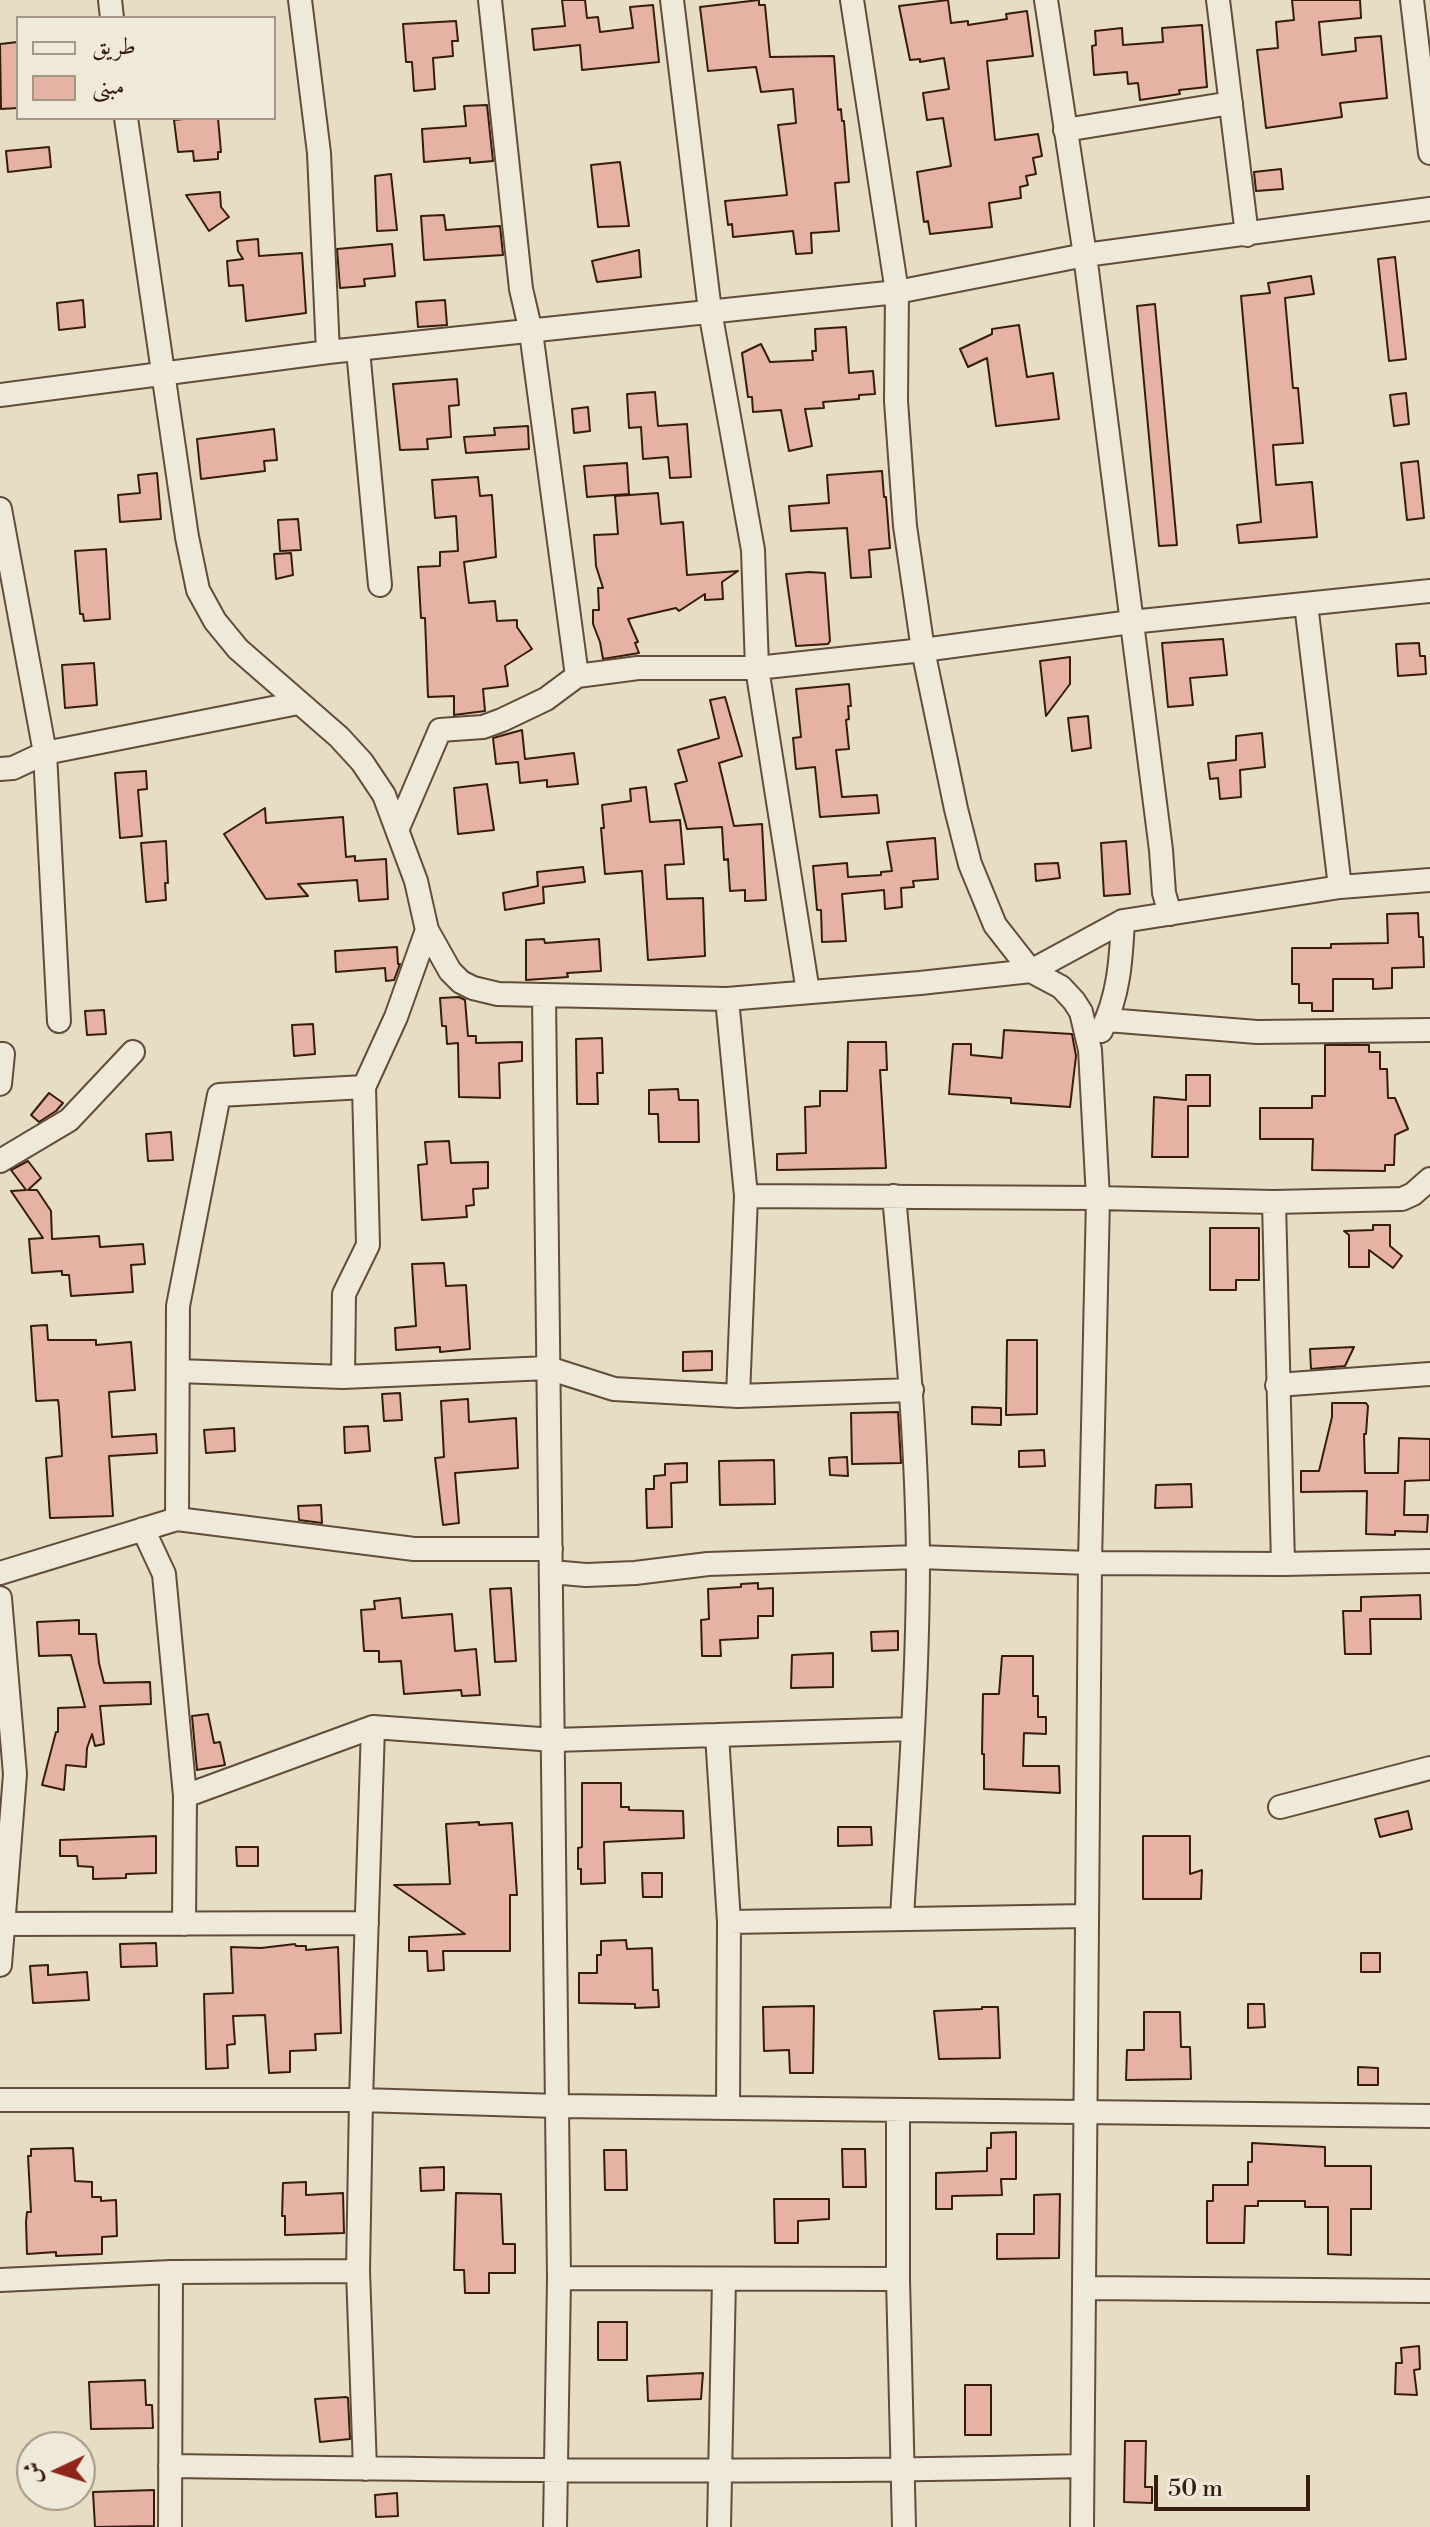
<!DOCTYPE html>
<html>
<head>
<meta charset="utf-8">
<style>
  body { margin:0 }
  #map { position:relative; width:1430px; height:2527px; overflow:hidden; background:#e7ddc4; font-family:"Libre Bodoni",Amiri,serif }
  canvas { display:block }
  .legend { position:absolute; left:16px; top:16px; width:260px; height:104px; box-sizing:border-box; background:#efe9d9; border:2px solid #a59787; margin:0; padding:10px 14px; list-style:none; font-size:24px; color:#361c0c }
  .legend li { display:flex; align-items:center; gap:16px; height:40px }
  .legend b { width:40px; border:2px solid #a59787 }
  .north { position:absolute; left:16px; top:2431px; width:80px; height:80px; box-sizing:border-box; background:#efe9d9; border:2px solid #a59787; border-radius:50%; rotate:266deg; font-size:22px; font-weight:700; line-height:32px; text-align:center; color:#361c0c }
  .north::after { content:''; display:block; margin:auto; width:28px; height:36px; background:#8f2418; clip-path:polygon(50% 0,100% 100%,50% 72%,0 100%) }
  .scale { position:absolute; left:1154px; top:2475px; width:156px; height:36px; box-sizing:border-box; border:4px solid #361c0c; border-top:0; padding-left:10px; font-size:24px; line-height:28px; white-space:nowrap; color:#361c0c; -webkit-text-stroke:6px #efe9d9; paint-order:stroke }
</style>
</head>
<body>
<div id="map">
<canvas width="1430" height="2527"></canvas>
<ul class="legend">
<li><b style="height:10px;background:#efe9d9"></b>طريق</li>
<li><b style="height:22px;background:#e5b2a3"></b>مبنى</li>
</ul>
<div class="north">ش</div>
<div class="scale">50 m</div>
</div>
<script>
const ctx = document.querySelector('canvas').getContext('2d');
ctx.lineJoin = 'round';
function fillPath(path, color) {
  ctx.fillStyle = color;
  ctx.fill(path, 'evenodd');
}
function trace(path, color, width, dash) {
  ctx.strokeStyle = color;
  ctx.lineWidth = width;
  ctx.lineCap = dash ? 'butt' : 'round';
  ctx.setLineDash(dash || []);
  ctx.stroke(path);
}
const building = new Path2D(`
  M562 0H585L587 18 598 17 600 32 633 28 630 7 653 5 659 62 582 70 580 45 534 50 532 29 565 26Z
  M759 0V5H765L770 57 834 56 838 110 841 109 842 121H844L849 182 835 183 839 231 811 233 812 253 796 254 793 231 733 237 732 224 728 225 725 201 787 195 778 125 796 123 793 89 761 92 756 67 708 71 700 7Z
  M948 0 951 23 968 21V25L1007 19 1006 14 1027 11 1033 56 987 61 995 140 1038 134 1042 156 1033 158 1036 174 1026 176 1028 185 1020 187 1021 198 989 203 992 227 930 234 928 221 924 222 917 172 951 166 943 118 927 120 923 93 949 89 944 58 920 62V59L910 60 899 6Z
  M1292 0H1360L1361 18 1319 22 1322 55 1356 51 1355 38 1381 36 1387 98 1340 103 1342 117 1266 128 1257 50 1278 48 1276 22 1294 20Z
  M456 21 458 41H452L453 56 433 58 435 89 414 91 412 62H406L403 24Z
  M1202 25 1207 87 1179 90 1180 94 1140 100 1138 83 1128 84 1127 72 1094 75 1092 46 1096 45 1095 31 1122 28 1123 45 1163 42 1162 28Z
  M18 42V108L1 109 0 44Z
  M487 105 493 161 470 163V158L424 162 422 129 466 126 464 106Z
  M192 118H218L221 152H218V159L194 161 193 151 178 152 174 120Z
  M49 147 51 167 8 172 6 151Z
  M620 162 629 226 598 227 591 165Z
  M1281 169 1283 189 1256 191 1254 172Z
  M391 174 397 230 377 231 375 176Z
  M220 192 221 207 229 217 209 231 186 195Z
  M444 215 446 230 500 226 503 255 424 260 421 216Z
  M258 239 259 256 302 253 306 313 246 321 243 285 229 286 227 261 243 259 238 251 237 241Z
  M392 244 395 276 364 279 365 286 340 288 337 249Z
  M639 250 641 277 597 282 592 261Z
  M1395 257 1406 359 1389 361 1378 259Z
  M1311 276 1314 294 1285 298 1293 388H1298L1303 443 1273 445 1276 485 1312 482 1317 537 1239 543 1237 525 1261 522 1241 296 1270 293 1268 283Z
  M83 300 85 327 59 330 57 303Z
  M445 300 447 325 418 327 416 302Z
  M1155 304 1177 545 1159 546 1137 306Z
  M1019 325 1027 377 1053 373 1059 419 996 426 987 358 968 367 960 349 992 334V329Z
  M846 327 849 373 873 371 875 394 859 395V399L823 402 824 408 805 409 812 446 789 451 781 410 753 412 752 397H748L742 353 761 344 770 362 813 360 812 351H816L815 329Z
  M457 379 459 405 449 406 451 437 427 439 428 449 400 450 393 384Z
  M655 392 658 426 687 424 691 477 670 478 668 457 643 459 641 427 629 428 627 394Z
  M1406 393 1409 424 1394 426 1390 395Z
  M588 407 590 431 574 433 572 409Z
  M528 426 529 449 466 453 464 437 495 435 494 428Z
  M274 429 277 460 264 461 265 471 201 479 197 439Z
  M1418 461 1424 518 1407 520 1401 463Z
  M627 463 629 494 587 497 584 466Z
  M882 471 884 497H886L890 548 869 550 871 577 851 578 847 528 791 531 789 506 829 503 827 475Z
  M157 473 161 519 120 522 118 495 140 493 138 475Z
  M478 477 480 496 492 495 496 557 464 562 469 603 495 601 497 621 517 620V627L532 649 505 666 508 686 483 689 485 711 454 715V696L428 697 425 618H421L418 567 440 566V552L458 551 456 516 435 518 432 480Z
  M658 493 661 524 683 522 687 575 738 571 722 582 723 599 705 600V594L679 611 676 608 628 619 638 642 635 643 639 653 603 659 600 642 593 624V610H599L598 588H603L596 566 594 535 618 534 615 496Z
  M298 519 301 550 280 551 278 520Z
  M106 549 110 619 84 621 83 614H80L75 551Z
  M291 553 293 575 276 579 274 554Z
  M809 572 825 573 830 641 828 644 796 646 786 574Z
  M1223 639 1227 675 1190 678 1193 705 1168 707 1162 643Z
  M1419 643 1420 656H1425L1426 674 1398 676 1396 644Z
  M1070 657V684L1046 716 1040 661Z
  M94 663 97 705 65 708 62 665Z
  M849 684 851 706H848L849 719 846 720 849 749 836 750 842 797 877 795 879 813 820 817 815 767 796 769 793 738 801 737 796 689Z
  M725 697 742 756 719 763 734 826 762 824 766 900 745 901V890L730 891 728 859 724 860 722 827 687 829 675 784 687 781 678 750 719 738 710 700Z
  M1088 716 1091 748 1072 751 1068 718Z
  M522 730 525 759 574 753 578 784 547 787V780L520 783 518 762 496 764 493 738Z
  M1262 733 1265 767 1240 770 1241 797 1220 799 1218 778 1210 779 1208 763 1236 760V736Z
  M146 771 147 789 138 790 142 836 120 838 115 773Z
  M487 784 494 830 458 834 454 788Z
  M646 787 650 822 680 820 684 864 665 865 667 899 703 898 705 956 648 960 642 871 605 874 601 828H604L602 805 631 801 630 789Z
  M265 808 266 823 343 817 346 857 355 856V861L386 859 388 899 359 901 357 880 298 884 308 896 266 899 224 834Z
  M935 838 938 879 913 881 914 887 901 888 902 907 885 909 884 890 842 894 846 941 822 942 821 910H817L813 866 847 863 848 877 881 875V872L892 871 887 842Z
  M166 841 168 883H165L166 900 146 902 141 843Z
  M1126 841 1130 894 1104 896 1101 843Z
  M1058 863 1060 878 1036 881 1035 864Z
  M583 867 585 882 543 887 544 903 505 910 503 893 538 886 537 872Z
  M1418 913 1419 937H1423L1424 967 1392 968V988L1373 989V979H1333V1011H1312V1003H1299V984H1292V948H1331V944L1388 943 1387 914Z
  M544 939 545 943 599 939 601 971 567 973 568 977 526 980V940Z
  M397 947 398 964H400L394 980 386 981 385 968 336 972 335 951Z
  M459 997 465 1000 468 1036H476V1043L522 1042V1061L499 1063 500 1098 459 1097 458 1043 447 1044 446 1026H442L440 998Z
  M104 1010 106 1034 87 1035 85 1011Z
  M313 1024 315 1054 294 1056 292 1025Z
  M1004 1030 1072 1034 1076 1056 1070 1107 1011 1103V1098L949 1094 953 1044H971V1055L1002 1058Z
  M602 1038 603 1073H597L598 1104H577L576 1039Z
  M848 1042H886L887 1070H880L886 1168 777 1170V1154L806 1153 805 1107 820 1106V1091H847Z
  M1325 1045H1369V1052H1380V1069H1387L1388 1098H1395L1408 1129 1395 1135 1394 1165H1385V1171L1312 1170 1313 1139H1260V1108H1312V1096H1325Z
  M1186 1075H1210V1106H1188V1157H1152L1154 1097 1186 1100Z
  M678 1089 679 1100H698L699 1142H659L658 1114H649V1090Z
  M49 1093 63 1103 56 1111 39 1122 31 1115Z
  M171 1132 173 1160 148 1161 146 1134Z
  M449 1141 451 1163 488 1162V1188L473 1189 474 1205 466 1206 467 1217 422 1220 418 1165 427 1164 425 1142Z
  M28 1161 41 1178 28 1190H37L51 1211 52 1239 99 1236 100 1247 143 1244 145 1264 131 1265 133 1292 71 1296 69 1275H62V1271L32 1273 29 1239 43 1238 11 1191 26 1190 11 1170Z
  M1373 1225H1390V1246L1402 1256 1393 1268 1369 1250V1267H1349V1235L1344 1231 1373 1230Z
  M1210 1228H1259V1280H1236V1290H1210Z
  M444 1263 446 1286 466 1285 470 1349 440 1352V1347L396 1350 395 1328 416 1326 412 1264Z
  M47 1325 48 1340H96V1345L131 1342 135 1390 109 1392 112 1437 156 1434 157 1453 109 1456 113 1516 50 1518 46 1458 62 1456 59 1408 58 1400 36 1401 31 1326Z
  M1007 1340H1037V1414L1006 1415Z
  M1354 1347 1345 1366 1311 1369 1310 1349Z
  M712 1351V1370L683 1371V1352Z
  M400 1393 402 1420 384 1421 382 1394Z
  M468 1399 469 1422 516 1418 518 1468 455 1473 459 1523 443 1525 435 1458 444 1457 441 1401Z
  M1332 1403H1366L1368 1406 1366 1434H1364L1365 1473H1398L1399 1438 1430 1439V1480L1405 1481 1404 1515H1428L1427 1532 1395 1531V1535L1366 1534 1367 1491 1301 1492V1471H1319L1332 1417Z
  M972 1407 1001 1408V1425L972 1424Z
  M898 1412 901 1463 852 1464 851 1413Z
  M368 1426 370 1451 345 1453 344 1427Z
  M234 1428 235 1451 206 1453 204 1430Z
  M1044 1450 1045 1466 1019 1467V1451Z
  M847 1457 848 1476 830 1475 829 1458Z
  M774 1460 775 1504 720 1505 719 1461Z
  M687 1463V1482L671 1483 672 1527 647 1528 646 1489H654V1476L665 1475V1464Z
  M1191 1484 1192 1507 1155 1508 1156 1485Z
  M321 1505 322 1523 299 1520 298 1506Z
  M758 1583V1589L773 1588V1616H758V1638L720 1640 721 1656H702L701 1620 709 1619 708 1589 741 1587V1584Z
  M511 1588 516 1661 495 1662 490 1589Z
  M1420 1595 1421 1619H1370L1371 1654H1345L1343 1611H1361V1597Z
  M400 1598 402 1618 452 1614 455 1651 476 1649 480 1695 462 1696 461 1690 404 1694 401 1661 379 1662V1651H364L361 1610 375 1609 374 1601Z
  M79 1620V1634H96L99 1663 104 1683 150 1682 151 1704 100 1706 104 1744 95 1746 92 1734 87 1748 86 1767 66 1765 64 1790 42 1785 56 1732H58V1708L85 1707 71 1655 39 1656 37 1622Z
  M898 1631V1650L872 1651 871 1632Z
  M833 1653V1687L791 1688 792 1655Z
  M1002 1656H1033V1696H1038V1717H1046V1734L1024 1733 1023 1766H1059L1060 1793 984 1789V1754H982L983 1694H999Z
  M208 1714 214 1743 220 1742 225 1765 197 1770 192 1716Z
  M582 1783H621V1807H629V1810L683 1811 684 1838 604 1842 605 1883 581 1884V1869H578V1848L582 1847Z
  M1408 1811 1412 1829 1380 1837 1375 1819Z
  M479 1822V1825L512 1823 517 1895H510V1951H443L444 1970 428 1971 427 1951H409V1937L465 1934 394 1885 450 1884 446 1824Z
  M838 1827H871L872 1845 838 1846Z
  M156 1836V1873L126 1874V1878L93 1879V1867L78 1866 77 1856H60V1840Z
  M1143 1836H1190V1874L1202 1870 1201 1899H1143Z
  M236 1847H258V1866H237Z
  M642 1873H662V1897H643Z
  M626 1940 627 1949 652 1948 653 1990H658L659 2007 635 2008V2004L579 2003V1973H597V1955H601V1941Z
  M156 1943 157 1966 121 1967 120 1944Z
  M295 1944 296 1946H306V1950L338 1947 341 2033 315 2034 316 2050 290 2051V2072L269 2073 265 2015 233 2016 235 2044 227 2045 228 2068 206 2069 204 1994 233 1993 231 1947 261 1948Z
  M1361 1953H1380V1972H1361Z
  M48 1965V1975L87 1972 89 2000 33 2003 30 1966Z
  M1248 2004H1264L1265 2027 1248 2028Z
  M814 2006 813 2073H790L789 2050 764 2051 763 2007Z
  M982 2007H998L1000 2058 939 2059 934 2011 982 2009Z
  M1144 2012H1180L1181 2047H1190L1191 2079 1126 2080 1127 2050H1144Z
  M1358 2067 1378 2068V2085H1358Z
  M1016 2132V2179H1001L1002 2195 952 2196V2209H936V2173L987 2171V2148H991V2133Z
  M1252 2143 1325 2147V2166H1371V2209H1351V2255L1328 2254V2207H1305V2201H1258V2206H1245L1244 2243H1207V2201H1213V2185H1248V2162H1252Z
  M73 2148 75 2181 92 2182V2197H101V2201L116 2200 117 2236 102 2237V2254L56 2256V2252L27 2254 26 2222 27 2212H31L28 2156H31V2149Z
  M842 2149H865L866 2187H843Z
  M604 2150H626L627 2190H605Z
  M444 2167V2190L421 2191 420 2168Z
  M306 2182V2195L343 2193 344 2233 285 2235V2216H282L283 2183Z
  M456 2193 501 2194 503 2244H515V2273H489V2293H465L464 2270H454Z
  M1060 2194 1059 2258 997 2259V2234H1034V2195Z
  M774 2199H829V2219L798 2221V2243H775Z
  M598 2322H627V2360H598Z
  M1419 2346 1420 2369 1414 2370 1417 2395 1395 2394 1396 2363H1402L1401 2348Z
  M703 2373 701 2399 648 2401 647 2376Z
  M145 2380 146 2405H152L153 2428 91 2429 89 2382Z
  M965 2385H991V2435H965Z
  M346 2397 348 2398 350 2439 320 2442 315 2399Z
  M1125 2441H1146L1145 2487H1152V2503L1124 2502Z
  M154 2490V2526L95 2527 93 2492Z
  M397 2493 398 2516 376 2517 375 2495Z`);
fillPath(building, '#e5b2a3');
trace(building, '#361c0c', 2);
const street = new Path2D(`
  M110 0 112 18
  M300 0 319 153 328 352
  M490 0 521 289 531 332 577 676
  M672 0 710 311 753 550 757 668 808 992
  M852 0 897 292 896 401 905 526 923 650 956 809 970 864 995 925 1031 971 1061 987 1074 1001 1081 1012 1090 1050 1098 1198 1090 1563 1082 2527
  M1046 0 1085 255 1161 850 1164 893 1170 914
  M1218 0 1247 235
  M1412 0 1430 153
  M126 118 187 537 198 590 215 621 238 649 339 737 362 762 384 795 416 881 427 930 450 971 461 982 473 988 498 994 727 999 920 983 1031 971 1123 921 1340 887 1430 880
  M1065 130 1231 103
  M358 350 380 585
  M0 395 328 352 897 292 1085 255 1430 209
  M0 509 45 753 59 1021
  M1306 604 1340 887
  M0 769 13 768 45 753 298 703
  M398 828 440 730 483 727 502 720 546 699 577 676 638 668H757L923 650 1131 622 1430 591
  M544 995 559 2278 555 2527
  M727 999 746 1196 738 1396
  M1107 1020 1257 1032 1430 1030
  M1101 1031C1119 997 1121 959 1123 921
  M0 1054H3L0 1084
  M0 1161 69 1120 133 1052
  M746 1196 1098 1198 1274 1202 1402 1199 1413 1194 1430 1179
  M894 1196C905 1317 917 1438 918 1559 918 1679 909 1798 902 1917
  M1274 1202 1283 1564
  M178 1371 343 1377 548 1368 614 1389 738 1396 912 1390
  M343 1377 344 1294 368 1245 364 1087
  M1277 1385 1430 1374
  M177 1519 178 1306 219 1095 364 1087 396 1017 427 930
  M143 1529 164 1574 185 1796 184 1924
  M551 1572 586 1575 635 1573 708 1564 918 1557 1090 1563 1283 1564 1430 1561
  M0 1573 177 1519 414 1549H551
  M0 1598 15 1774 0 1965
  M717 1735 729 1922 728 2108
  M185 1796 373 1727 554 1740 912 1729
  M1280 1807 1430 1768
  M729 1922 1087 1916
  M0 1924 367 1923
  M0 2100H361L558 2106 1430 2116
  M898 2110V2279L904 2527
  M559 2278 898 2279
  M0 2280 171 2272 358 2271
  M1084 2288 1430 2291
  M170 2466C474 2470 778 2474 1082 2466
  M365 2469 358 2271 361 2100 373 1727
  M170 2527 171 2272
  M719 2527 724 2279`);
trace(street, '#624c3a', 26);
trace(street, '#efe9d9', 22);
</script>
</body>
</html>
